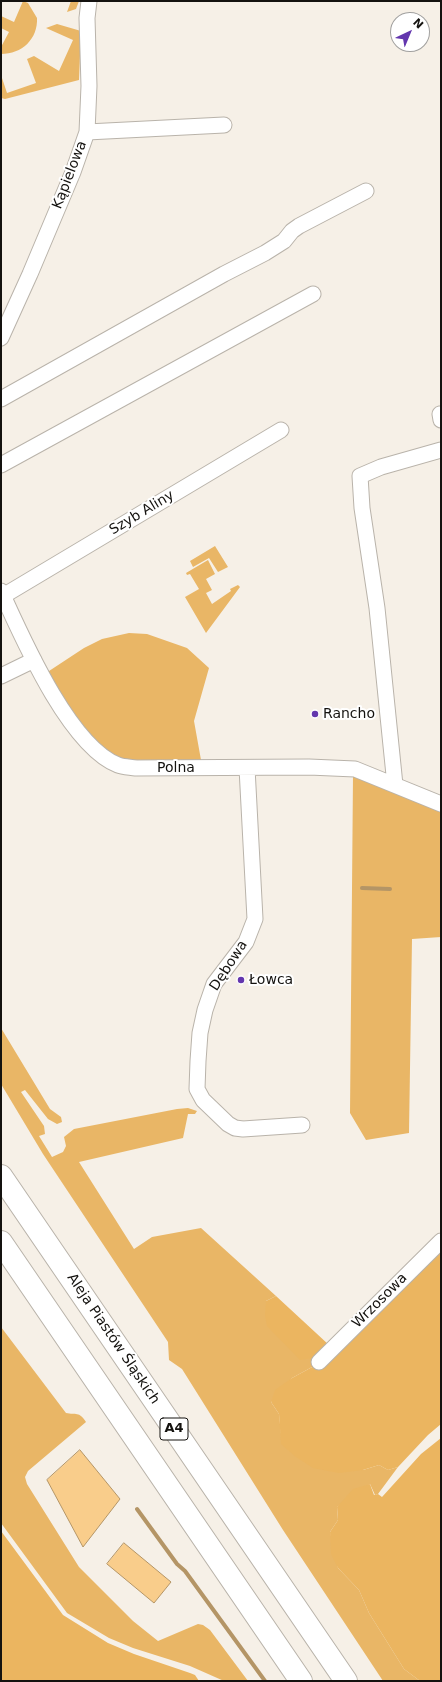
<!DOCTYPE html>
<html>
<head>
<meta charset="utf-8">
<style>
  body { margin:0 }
  #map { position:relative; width:442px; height:1682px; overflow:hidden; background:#f6f0e7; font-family:"DejaVu Sans",sans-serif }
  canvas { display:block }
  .frame { position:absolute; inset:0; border:2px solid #14120f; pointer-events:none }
  .north { position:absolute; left:390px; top:12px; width:40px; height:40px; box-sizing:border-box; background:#fff; border:1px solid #a1a09f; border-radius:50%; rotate:44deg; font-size:11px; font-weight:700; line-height:16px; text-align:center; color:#14120f }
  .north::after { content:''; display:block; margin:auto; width:14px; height:18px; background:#6336ae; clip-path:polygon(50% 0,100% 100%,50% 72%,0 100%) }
</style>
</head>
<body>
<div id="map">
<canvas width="442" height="1682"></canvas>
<div class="frame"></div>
<div class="north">N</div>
</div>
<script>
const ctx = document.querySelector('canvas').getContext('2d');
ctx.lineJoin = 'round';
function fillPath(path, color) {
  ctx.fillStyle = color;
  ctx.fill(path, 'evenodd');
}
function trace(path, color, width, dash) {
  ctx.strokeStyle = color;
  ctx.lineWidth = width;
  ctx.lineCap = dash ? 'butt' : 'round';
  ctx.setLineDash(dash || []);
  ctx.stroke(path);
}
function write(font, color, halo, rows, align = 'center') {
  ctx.font = font + ' "DejaVu Sans",sans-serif';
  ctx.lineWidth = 4;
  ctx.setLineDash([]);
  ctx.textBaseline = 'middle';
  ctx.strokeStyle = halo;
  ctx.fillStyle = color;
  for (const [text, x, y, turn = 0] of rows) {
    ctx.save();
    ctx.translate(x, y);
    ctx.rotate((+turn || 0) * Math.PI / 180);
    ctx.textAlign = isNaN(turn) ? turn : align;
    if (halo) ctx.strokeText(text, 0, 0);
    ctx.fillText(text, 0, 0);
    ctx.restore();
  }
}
fillPath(new Path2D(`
  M23 1 28 3 37 18C38 39 22 54 1 54V47L9 32 1 28V16L14 22Z
  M71 1H79L76 9 67 12Z
  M57 24 81 31 79 80 5 99 1 98V75L7 93 36 83 27 59 34 56 59 71 73 40 46 28Z
  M215 546 228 567 218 572 209 558 193 567 190 561Z
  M208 560 215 574 206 579 212 590 206 593 212 604 231 591 230 589 238 585 240 587 206 633 185 597 199 589 190 574 187 575 186 573Z
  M129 633 147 634 187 648 209 668 194 721 201 760 120 761C85 742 66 705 46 673L84 648 102 639Z
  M353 776 441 809V937L412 939 409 1133 366 1140 350 1113Z
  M1 1028 50 1109 61 1117 62 1122 57 1124 48 1119 25 1090 21 1092 44 1126 45 1134 39 1136 52 1157 63 1152 66 1146 64 1137 74 1129 177 1109 188 1108 197 1111 195 1114H188L183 1138 79 1162 134 1249 152 1237 201 1228 276 1296 266 1301 312 1358 314 1366 292 1378 271 1402 279 1414 282 1444 363 1470 379 1465 388 1470 398 1467 378 1494 375 1495 370 1484 337 1507 338 1520 330 1532 338 1568 359 1590 369 1613 404 1669 420 1681H383L283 1530 182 1369 169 1360 168 1342 43 1154 1 1084Z
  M1 1327 66 1413C76 1415 79 1411 86 1422L28 1471 25 1477 27 1484 79 1567 133 1621 158 1641 198 1624 203 1625 210 1630 248 1681H224L190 1666 133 1648 109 1638 67 1613 1 1523Z`), '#e9b666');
fillPath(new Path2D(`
  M441 1247V1424L428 1435 398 1467 388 1470 379 1465 363 1470 339 1473 313 1468 296 1457 281 1444 279 1414 271 1402 275 1390 292 1378 314 1366 312 1358 300 1360 267 1326 265 1315 266 1301 276 1296 329 1345Z
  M441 1438V1681H420L404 1669 369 1613 359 1590 338 1568 331 1554 330 1532 338 1520 337 1507 353 1489 370 1484 374 1495 378 1494 382 1497 421 1454Z
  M1 1531 63 1615 108 1643 134 1654 190 1673 195 1675 199 1681H1Z`), '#ebb560');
const water = new Path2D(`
  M80 1450 120 1499 83 1547 47 1480Z
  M124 1543 171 1582 154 1603 107 1564Z`);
fillPath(water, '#f9cd8b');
trace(water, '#b49566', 1);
trace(new Path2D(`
  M362 888 390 889
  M137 1509 177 1564 185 1571 265 1681`), '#b49566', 4);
const street = new Path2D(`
  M87 132 224 125
  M1 338 30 274 73 172 87 132 89 86 87 18 89 1
  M1 399 224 274 265 253 284 241 292 231 299 226 366 191
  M440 414 441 420
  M1 465 313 294
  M1 591C22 637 69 746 118 765 123 767 130 767 136 768L309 767 355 769 441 804
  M3 596 281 430
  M1 676 34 660
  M247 768 255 919 246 942 214 984 205 1010 200 1033 198 1061 197 1089 203 1100 228 1124 235 1128 243 1129 302 1125
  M395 785 377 608 362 508 360 476 381 467 441 450
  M319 1362 441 1241`);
const highway = new Path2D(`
  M1 1176 346 1681
  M1 1242 301 1681`);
trace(street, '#b9b3aa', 17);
trace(highway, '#b9b3aa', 24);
trace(street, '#fff', 15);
trace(highway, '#fff', 22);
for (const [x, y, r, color] of [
  [315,714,4,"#6336ae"],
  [241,980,4,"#6336ae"]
]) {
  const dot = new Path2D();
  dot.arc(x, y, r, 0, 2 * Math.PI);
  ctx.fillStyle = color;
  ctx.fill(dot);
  trace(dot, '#fff', 1.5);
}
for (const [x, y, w] of [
  [174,1429,28]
]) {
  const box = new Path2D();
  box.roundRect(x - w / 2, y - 11, w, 22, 3);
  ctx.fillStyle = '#fff';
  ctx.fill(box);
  trace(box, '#14120f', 1);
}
write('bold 13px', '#14120f', null, [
  ["A4",174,1429]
]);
write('14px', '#14120f', '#fff', [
  ["Kąpielowa",70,175,-69],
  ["Szyb Aliny",142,513,-31],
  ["Polna",176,768],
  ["Dębowa",229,966,-57],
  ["Wrzosowa",380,1301,-45],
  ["Aleja Piastów Śląskich",113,1339,56]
]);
write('14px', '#14120f', '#fff', [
  ["Rancho",323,714],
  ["Łowca",249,980]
], 'left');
</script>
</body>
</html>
